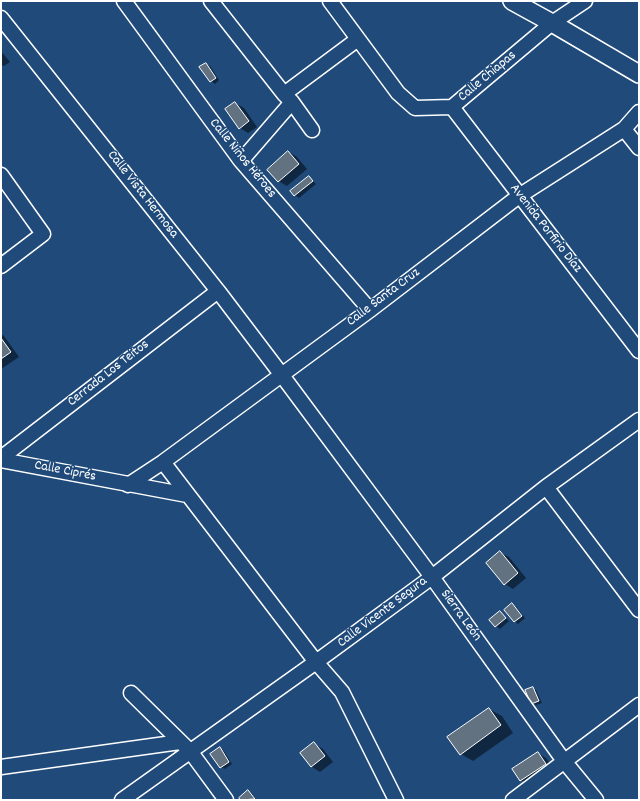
<!DOCTYPE html>
<html>
<head>
<meta charset="utf-8">
<style>
  body { margin:0 }
  #map { position:relative; width:640px; height:801px; overflow:hidden; background:#1f4a7a; font-family:Dekko,sans-serif }
  canvas { display:block }
  .frame { position:absolute; inset:0; border:2px solid #fff; pointer-events:none }
</style>
</head>
<body>
<div id="map">
<canvas width="640" height="801"></canvas>
<div class="frame"></div>
</div>
<script>
const ctx = document.querySelector('canvas').getContext('2d');
ctx.lineJoin = 'round';
function fillPath(path, color) {
  ctx.fillStyle = color;
  ctx.fill(path, 'evenodd');
}
function trace(path, color, width, dash) {
  ctx.strokeStyle = color;
  ctx.lineWidth = width;
  ctx.lineCap = dash ? 'butt' : 'round';
  ctx.setLineDash(dash || []);
  ctx.stroke(path);
}
function write(font, color, halo, rows, align = 'center') {
  ctx.font = font + ' Dekko,sans-serif';
  ctx.lineWidth = 3;
  ctx.setLineDash([]);
  ctx.textBaseline = 'middle';
  ctx.strokeStyle = halo;
  ctx.fillStyle = color;
  for (const [text, x, y, turn = 0] of rows) {
    ctx.save();
    ctx.translate(x, y);
    ctx.rotate((+turn || 0) * Math.PI / 180);
    ctx.textAlign = isNaN(turn) ? turn : align;
    if (halo) ctx.strokeText(text, 0, 0);
    ctx.fillText(text, 0, 0);
    ctx.restore();
  }
}
fillPath(new Path2D(`
  M1 51 10 62 4 66 1 65Z
  M206 64 210 66 219 80 215 84 211 81Z
  M235 103 244 108 257 127 248 133 240 128Z
  M289 152 297 157 307 169 287 186 278 181Z
  M309 177 316 184 299 198 295 195Z
  M1 334 4 336 19 357 1 369Z
  M501 553 509 557 526 578 513 589 505 584Z
  M512 605 516 607 525 618 518 624 514 621Z
  M500 612 509 621 500 629 496 626 491 620Z
  M533 688 536 690 542 703 536 705 532 703Z
  M489 709 502 716 513 733 473 761 461 754Z
  M314 744 323 749 333 762 320 772 312 767 302 754Z
  M220 749 224 751 232 764 225 769 221 767Z
  M538 753 546 758 554 769 530 785 521 780Z
  M248 791 252 794 257 800H242L240 798Z`), '#0007');
const building = new Path2D(`
  M206 63 216 78 210 82 199 67Z
  M235 102 249 121 239 129 225 109Z
  M288 151 299 164 278 182 267 170Z
  M309 176 313 181 294 196 290 191Z
  M1 338 11 352 1 359Z
  M500 551 518 573 504 585 486 563Z
  M512 603 522 616 514 622 504 610Z
  M500 611 506 618 495 627 489 620Z
  M533 687 539 701 531 704 525 690Z
  M489 708 501 725 460 755 447 737Z
  M314 742 325 756 311 767 300 753Z
  M220 747 229 762 220 768 210 754Z
  M538 752 546 764 520 781 512 769Z
  M248 790 255 799 240 800 239 798Z`);
fillPath(building, '#627281');
trace(building, '#fff', 1);
const minor = new Path2D(`
  M124 1 241 161 370 310
  M211 1 284 94 292 102 312 130
  M330 1 398 93 415 108 452 107 552 23 585 1
  M1 18 218 291 281 374 432 577 564 761 596 800
  M284 94 358 39
  M452 107 639 351
  M624 129 639 148
  M241 161 292 102
  M1 175 43 234 1 266
  M1 458 218 291
  M1 460 187 495
  M163 462 316 662 342 692 396 800
  M128 485 163 462 370 310 519 196 624 129 639 112
  M546 487 639 610
  M131 693 190 751 226 800
  M1 767 180 742
  M122 800 316 662 432 577 546 487 639 420
  M513 800 639 705`);
const tertiary = new Path2D(`
  M512 1 552 23 639 74`);
trace(minor, '#fff', 17);
trace(tertiary, '#fff', 20);
trace(minor, '#1f4a7a', 14);
trace(tertiary, '#1f4a7a', 17);
write('14px', '#fff', '#1f4a7a', [
  ["Calle Chiapas",488,77,-40],
  ["Calle Niños Héroes",242,159,51],
  ["Calle Vista Hermosa",142,195,52],
  ["Avenida Porfirio Díaz",545,229,52],
  ["Calle Santa Cruz",384,298,-37],
  ["Cerrada Los Teitos",109,374,-38],
  ["Calle Ciprés",65,472,11],
  ["Calle Vicente Segura",383,613,-37],
  ["Sierra León",460,616,54]
]);
</script>
</body>
</html>
